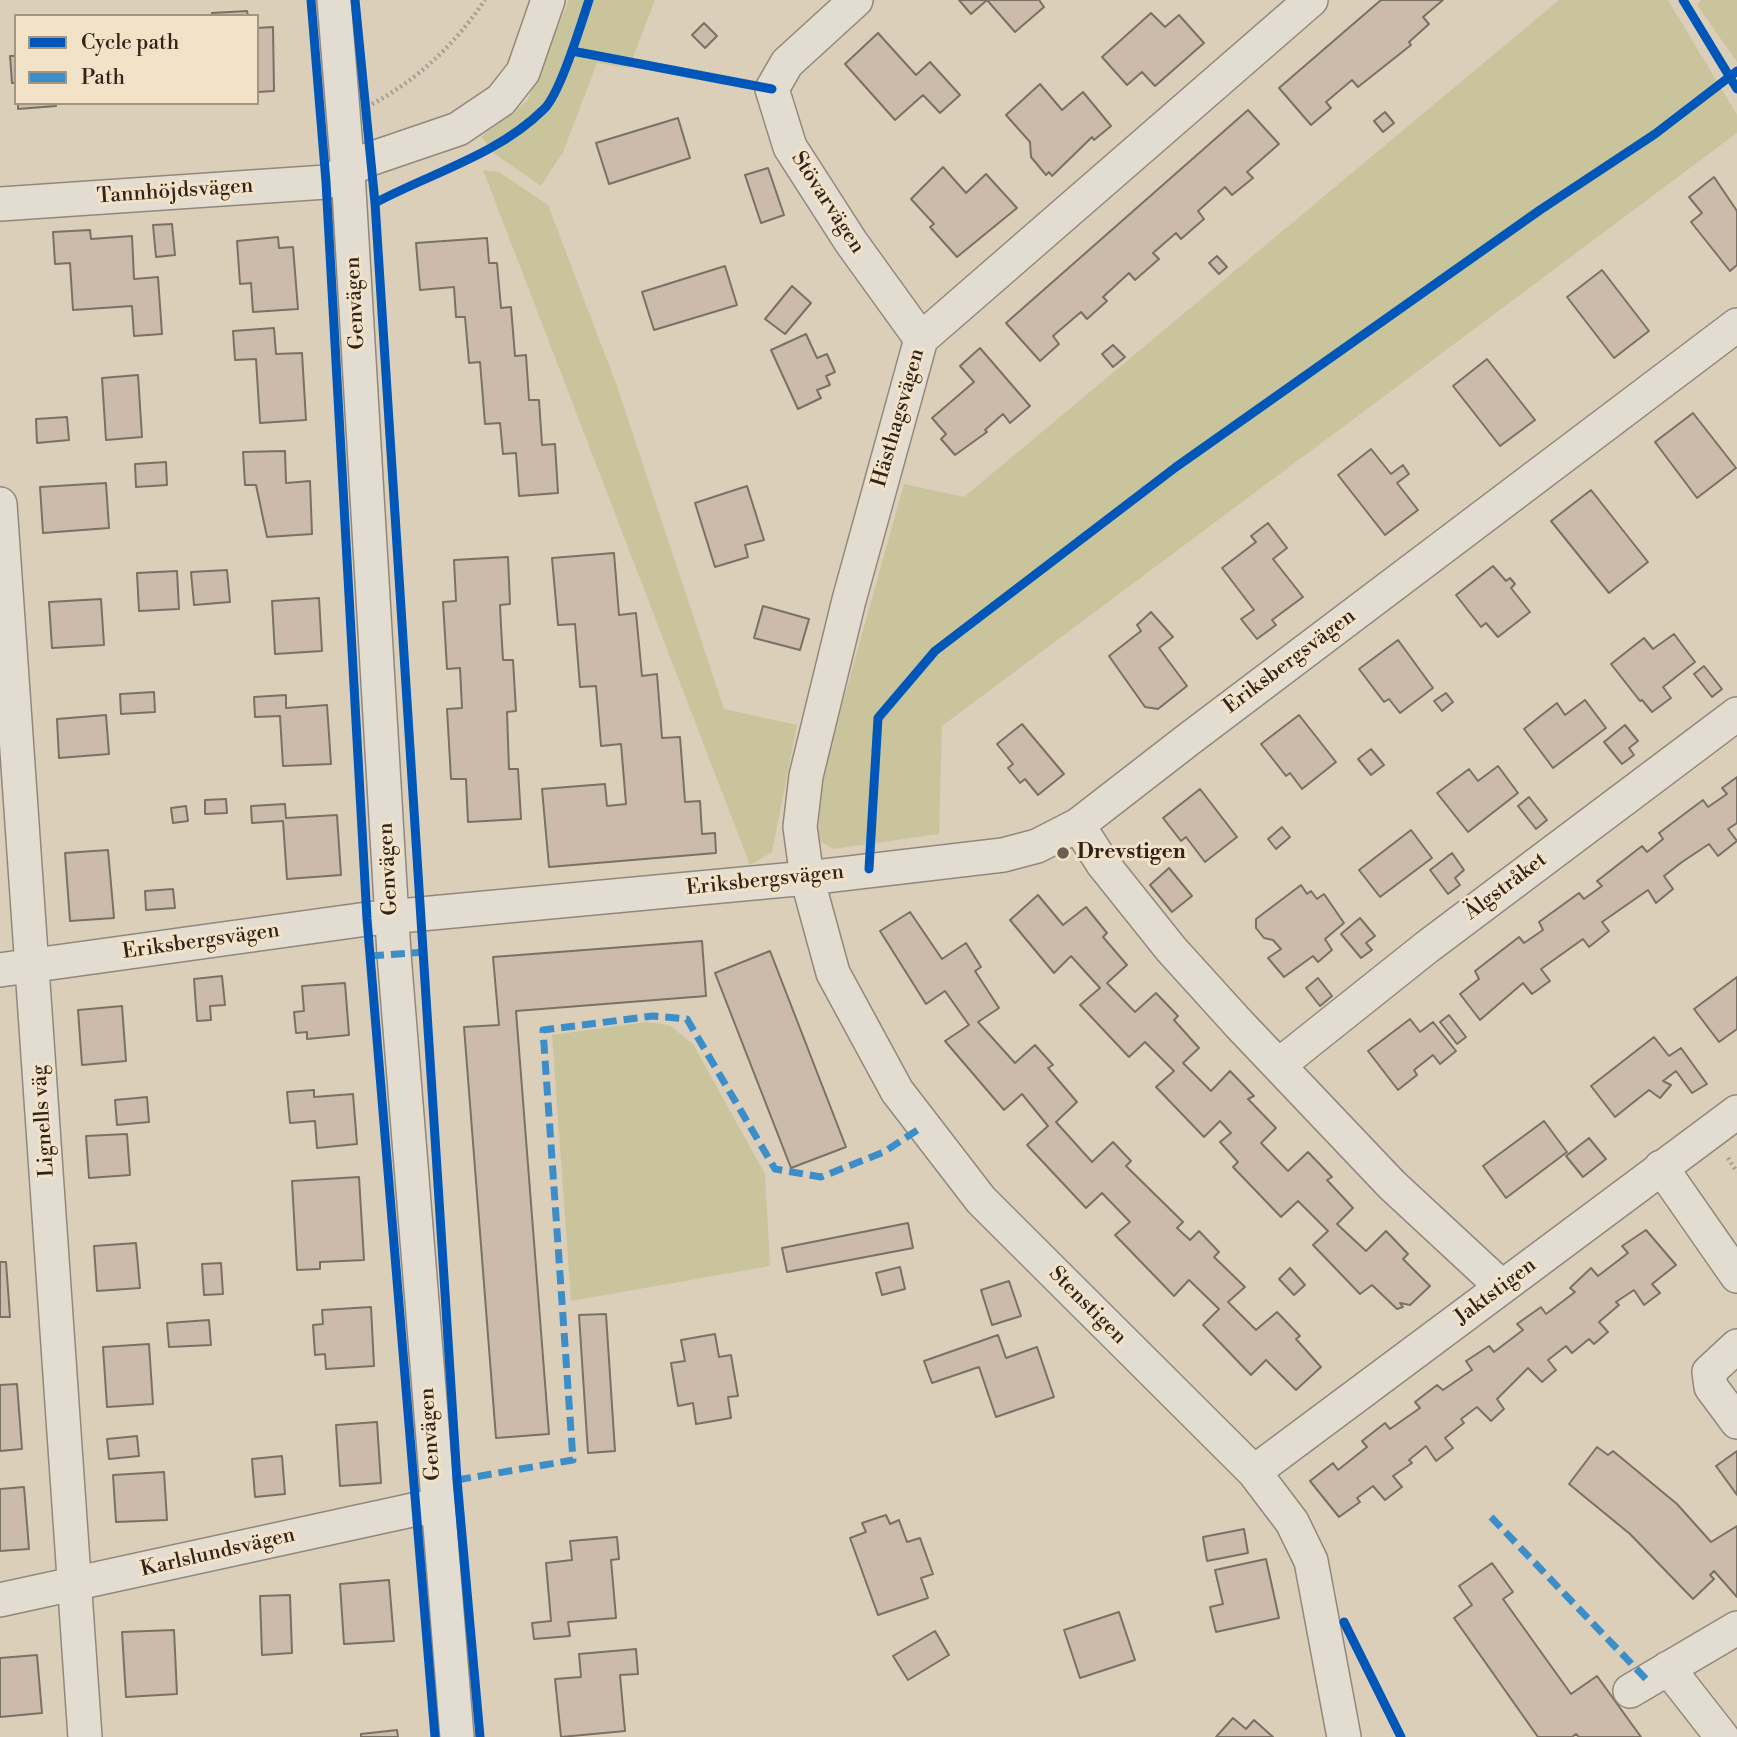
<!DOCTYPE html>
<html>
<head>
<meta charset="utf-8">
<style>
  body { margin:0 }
  #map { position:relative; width:1737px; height:1737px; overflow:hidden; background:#dbcfb9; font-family:"Libre Bodoni",serif }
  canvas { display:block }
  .legend { position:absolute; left:14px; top:14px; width:245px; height:91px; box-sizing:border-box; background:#f1e2c8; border:2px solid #a49582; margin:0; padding:9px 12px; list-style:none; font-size:21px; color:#31221a }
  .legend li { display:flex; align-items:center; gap:14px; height:35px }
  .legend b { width:35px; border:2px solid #a49582 }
</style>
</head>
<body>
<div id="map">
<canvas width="1737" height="1737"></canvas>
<ul class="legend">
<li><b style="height:9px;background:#0057b8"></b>Cycle path</li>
<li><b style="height:9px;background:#3c8ec9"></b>Path</li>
</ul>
</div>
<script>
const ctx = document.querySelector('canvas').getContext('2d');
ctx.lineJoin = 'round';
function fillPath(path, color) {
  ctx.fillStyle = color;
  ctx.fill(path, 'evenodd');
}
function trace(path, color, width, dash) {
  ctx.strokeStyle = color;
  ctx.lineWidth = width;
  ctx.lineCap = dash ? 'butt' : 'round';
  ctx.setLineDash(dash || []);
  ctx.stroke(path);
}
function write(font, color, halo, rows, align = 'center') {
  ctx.font = font + ' "Libre Bodoni",serif';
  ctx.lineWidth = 6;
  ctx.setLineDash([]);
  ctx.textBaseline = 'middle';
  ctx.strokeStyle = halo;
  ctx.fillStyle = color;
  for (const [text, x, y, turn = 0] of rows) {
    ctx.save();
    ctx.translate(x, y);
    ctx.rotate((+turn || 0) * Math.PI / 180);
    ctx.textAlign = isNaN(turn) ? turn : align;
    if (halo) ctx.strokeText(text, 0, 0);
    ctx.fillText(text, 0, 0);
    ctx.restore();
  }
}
fillPath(new Path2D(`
  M569 0H655L629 68 597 63 563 152 541 186 495 154 481 137 527 101Z
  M1559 0H1668L1737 115V133L942 726 939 834 833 849 818 840 822 777 904 484 964 497Z
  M1701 0H1737V62L1697 5Z
  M483 170 499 172 548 205 617 386 724 709 797 725 772 852 750 865Z
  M646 1022 669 1025 693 1044 765 1174 770 1266 571 1301 552 1035Z`), '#cac49c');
const building = new Path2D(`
  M959 0H1039L1044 7 1015 32 987 0 971 14Z
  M1381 0H1443L1423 17 1429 24 1409 42 1411 45 1358 87 1352 80 1326 102 1331 108 1311 125 1279 88Z
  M247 11 248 16H212V13Z
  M1151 13 1165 27 1179 15 1204 43 1155 86 1142 72 1127 85 1102 57Z
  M704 23 717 36 705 48 692 35Z
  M273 27 274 91 257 92V28Z
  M878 33 916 75 930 62 960 95 940 113 923 95 895 120 845 64Z
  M15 46H16V83H12L10 56H15Z
  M1040 84 1062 110 1083 92 1111 126 1094 140 1092 137 1052 176 1049 172 1046 175 1031 157 1030 142 1006 115Z
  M18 103H56V106L18 109Z
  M1248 110 1279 144 1247 172 1253 178 1232 195 1225 187 1198 211 1204 219 1181 239 1176 233 1153 253 1159 259 1135 280 1129 273 1103 297 1107 301 1087 319 1081 312 1053 336 1059 344 1040 361 1006 323Z
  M1385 112 1394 123 1383 132 1374 121Z
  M678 118 690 158 609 184 596 143Z
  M943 167 966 193 986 174 1017 208 957 257 930 227 934 224 911 199Z
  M768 168 784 215 761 223 745 175Z
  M1714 177 1737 211V265L1730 271 1691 222 1702 213 1689 197Z
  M172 224 175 255 156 257 153 225Z
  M90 230 91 239 132 236 134 279 158 277 162 334 134 336 132 306 73 310 70 263 55 264 53 232Z
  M278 237 279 248 293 247 298 309 253 312 251 283 240 284 237 241Z
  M487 238 489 263H497L501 308 511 307 515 356 526 355 529 400H539L542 445 555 444 558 493 519 496 516 453 503 454 500 423 485 424 480 362 469 363 465 317H456L454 287 420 290 416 243Z
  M1217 256 1227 267 1219 274 1209 263Z
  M725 266 737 305 654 330 642 292Z
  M1602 270 1649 331 1614 358 1567 297Z
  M792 286 811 303 785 334 765 319Z
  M274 328 276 354 302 353 306 420 260 423 256 359 235 360 233 331Z
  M806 334 817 358 827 354 835 372 826 376 830 385 817 390 821 398 798 409 771 350Z
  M1113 345 1125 357 1113 367 1102 354Z
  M980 348 1030 406 1010 423 1003 414 985 430 987 432 955 455 941 439 946 434 932 418 974 382 960 366Z
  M1487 359 1535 420 1500 446 1453 386Z
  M138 375 142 437 106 440 102 378Z
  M1693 413 1736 468 1697 498 1655 442Z
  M67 417 69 440 37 443 36 419Z
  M1371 449 1391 474 1403 465 1409 474 1397 483 1418 510 1385 535 1338 475Z
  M285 451 286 483 310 481 312 534 267 537 256 485H245L243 452Z
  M166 462 167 485 136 487 135 464Z
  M106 483 109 528 43 533 40 487Z
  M747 486 764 540 745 545 748 557 715 567 695 503Z
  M1591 490 1648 562 1609 593 1551 521Z
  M1268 523 1287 548 1273 559 1303 597 1272 620 1276 625 1257 639 1241 619 1254 610 1222 568 1256 542 1251 536Z
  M614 553 619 615 636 613 642 676 657 674 662 738 680 737 685 802 700 801 702 834 715 833 716 853 549 867 542 789 605 784 607 806 626 804 621 744 601 746 596 686 580 687 575 624 558 625 552 558Z
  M508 557 510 604 500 605 501 626 503 660H513L516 711 507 712 509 769H518L521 819 468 822 466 779H451L447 709 462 708 460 668 447 669 443 602 456 601 454 560Z
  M1493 566 1506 581 1510 578 1515 584 1511 588 1530 612 1498 637 1486 623 1481 627 1456 595Z
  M227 570 230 602 194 605 191 572Z
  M177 571 179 609 139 611 137 573Z
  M319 598 322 651 275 654 272 601Z
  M101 599 104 645 52 648 49 602Z
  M763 606 809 619 800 650 754 638Z
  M1151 612 1173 637 1159 648 1187 686 1158 709 1145 707 1109 656 1141 631 1137 625Z
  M1674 634 1695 662 1663 687 1671 698 1652 712 1642 700 1640 701 1611 664 1644 638 1653 649Z
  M1398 640 1433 688 1400 713 1389 699 1384 702 1359 669Z
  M1704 666 1722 689 1712 697 1694 674Z
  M154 692 155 712 121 714 120 694Z
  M1446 693 1453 702 1442 711 1434 701Z
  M286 695V708L327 705 331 764 283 766 280 716 255 717 254 697Z
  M1585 700 1606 728 1553 768 1524 729 1557 703 1565 715Z
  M106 715 109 754 59 758 57 719Z
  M1299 715 1336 762 1302 789 1290 773 1286 776 1261 744Z
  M1022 724 1064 774 1038 795 1025 779 1020 783 1008 768 1013 764 997 744Z
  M1625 725 1638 741 1629 748 1634 755 1622 764 1604 742Z
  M1371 749 1384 765 1371 775 1358 759Z
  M1498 766 1518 793 1468 832 1437 793 1469 769 1478 781Z
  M1737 777V823L1728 829 1737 841 1718 856 1709 844 1682 862 1664 876 1673 889 1656 903 1648 890 1602 922 1609 931 1589 947 1583 939 1541 969 1550 981 1532 994 1523 983 1480 1020 1460 994 1479 979 1475 971 1519 937 1524 943 1543 930 1539 922 1579 893 1584 899 1602 886 1597 881 1642 846 1647 852 1663 839 1659 833 1703 800 1708 807 1727 794 1722 788Z
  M1200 789 1237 837 1205 862 1186 837 1181 841 1163 818Z
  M1529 797 1547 820 1536 829 1518 806Z
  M226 799 227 813 205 814V800Z
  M285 804 286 818 337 815 341 875 287 879 283 821 252 823 251 806Z
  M186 806 188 821 173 823 171 808Z
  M1282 827 1290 837 1276 849 1268 839Z
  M1411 830 1432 858 1380 897 1359 870Z
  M108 850 114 918 70 921 65 853Z
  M1452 853 1464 870 1455 878 1460 885 1448 894 1430 870Z
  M1169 868 1192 896 1172 912 1150 885Z
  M1301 885 1307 894 1311 891 1317 899 1324 894 1344 923 1325 939 1332 950 1318 962 1313 956 1284 977 1268 958 1281 949 1273 940 1264 938 1256 928V919Z
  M173 889 175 908 146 910 145 891Z
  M1038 895 1063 925 1086 907 1107 933 1103 937 1127 965 1107 983 1135 1012 1156 993 1178 1016 1174 1020 1199 1048 1183 1063 1211 1091 1230 1071 1254 1096 1248 1099 1276 1128 1261 1143 1288 1171 1308 1152 1332 1177 1327 1180 1353 1208 1337 1224 1366 1251 1386 1231 1408 1254 1403 1259 1430 1286 1410 1305 1400 1303 1403 1307 1397 1309 1372 1285 1360 1294 1313 1245 1328 1231 1298 1201 1281 1217 1233 1167 1238 1162 1220 1142 1231 1133 1220 1121 1204 1137 1156 1087 1174 1071 1145 1042 1129 1057 1080 1005 1100 988 1071 956 1054 973 1010 920Z
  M910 912 942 959 966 943 981 967 975 971 999 1008 978 1022 1015 1063 1035 1045 1053 1065 1048 1068 1077 1102 1056 1122 1092 1162 1113 1142 1131 1161 1126 1166 1183 1222 1177 1228 1190 1240 1199 1231 1219 1252 1214 1257 1245 1287 1228 1302 1256 1330 1277 1312 1300 1336 1296 1339 1321 1367 1296 1390 1266 1360 1251 1375 1203 1325 1219 1309 1189 1280 1174 1296 1115 1235 1130 1222 1102 1193 1086 1208 1027 1145 1048 1126 1022 1094 1004 1110 945 1041 969 1025 945 991 926 1004 880 931Z
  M1360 918 1375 936 1366 943 1372 950 1361 958 1341 934Z
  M702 941 706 996 516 1011 549 1434 496 1438 464 1027 499 1025 493 957Z
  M770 951 846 1147 791 1168 715 973Z
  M222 976 225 1005 210 1006 211 1020 197 1021 194 979Z
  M1737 977V1029L1719 1042 1694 1009Z
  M1318 978 1332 996 1320 1006 1306 988Z
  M345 983 349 1035 307 1039V1032L296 1033 294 1012 304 1011 302 986Z
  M122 1006 126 1061 82 1065 78 1010Z
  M1449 1015 1466 1037 1457 1044 1440 1022Z
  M1410 1019 1420 1032 1433 1022 1456 1051 1440 1064 1433 1055 1414 1070 1417 1075 1398 1090 1368 1051Z
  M1654 1037 1669 1056 1681 1048 1707 1084 1692 1093 1676 1071 1663 1081 1671 1085 1660 1098 1649 1090 1615 1117 1591 1086Z
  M314 1090V1097L353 1094 357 1144 317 1148 315 1121 290 1123 287 1092Z
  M147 1097 149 1122 117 1125 115 1100Z
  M1544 1121 1567 1152 1506 1198 1483 1166Z
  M127 1134 130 1175 89 1178 86 1136Z
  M1589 1138 1606 1159 1583 1177 1566 1156Z
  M359 1177 364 1260 320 1262V1269L297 1270 292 1181Z
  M908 1223 913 1248 787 1272 782 1248Z
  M1646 1230 1676 1265 1652 1284 1660 1293 1644 1305 1634 1290 1616 1302 1619 1305 1599 1322 1608 1332 1594 1344 1589 1339 1572 1353 1566 1346 1548 1360 1556 1370 1542 1382 1528 1368 1497 1399 1504 1409 1491 1421 1477 1407 1461 1419 1464 1423 1445 1438 1453 1448 1436 1461 1426 1446 1409 1460 1412 1463 1393 1476 1402 1487 1385 1500 1373 1486 1357 1498 1360 1502 1339 1517 1310 1481 1333 1463 1338 1470 1367 1447 1362 1441 1385 1423 1390 1429 1420 1408 1415 1402 1437 1385 1443 1390 1472 1370 1466 1361 1489 1346 1494 1352 1523 1330 1517 1324 1541 1307 1546 1314 1575 1292 1570 1288 1591 1268 1598 1276 1628 1253 1622 1246Z
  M136 1243 140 1288 97 1291 94 1246Z
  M0 1262H6L10 1317H0Z
  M221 1263 223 1294 204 1295 202 1264Z
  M900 1267 905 1289 882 1295 876 1273Z
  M1290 1268 1305 1285 1294 1295 1279 1279Z
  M1009 1281 1021 1316 992 1325 981 1290Z
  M371 1307 374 1366 326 1369 325 1354 315 1355 313 1325 323 1324 322 1310Z
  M606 1314 615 1451 588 1453 579 1315Z
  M209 1320 211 1345 169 1347 167 1323Z
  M715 1334 719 1357 731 1355 738 1396 728 1397 731 1418 696 1424 693 1403 678 1406 671 1363 685 1361 681 1340Z
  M998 1335 1006 1358 1037 1347 1054 1397 996 1417 979 1367 932 1383 924 1361Z
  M149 1344 153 1404 107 1407 103 1347Z
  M17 1384 22 1449 0 1451V1385Z
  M377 1422 381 1483 340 1486 336 1425Z
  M137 1436 139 1456 109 1459 107 1439Z
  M1597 1447 1608 1455 1613 1451 1677 1504 1711 1542 1737 1526V1597L1714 1571 1710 1575 1714 1579 1693 1599 1630 1534 1569 1484Z
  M1737 1451V1495L1716 1466Z
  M282 1456 285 1494 255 1497 252 1459Z
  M164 1472 167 1520 116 1522 113 1475Z
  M24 1487 29 1549 0 1551V1489Z
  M886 1515 890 1524 899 1520 907 1542 920 1538 933 1574 921 1578 928 1598 878 1615 850 1538 866 1532 862 1523Z
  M1244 1529 1248 1553 1207 1561 1203 1537Z
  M617 1537 619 1559 611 1560 616 1618 568 1622 570 1636 534 1639 532 1623 551 1621 546 1563 572 1560 570 1541Z
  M1266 1559 1279 1618 1216 1632 1210 1607 1223 1604 1215 1570Z
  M1492 1563 1513 1592 1503 1599 1571 1694 1597 1676 1641 1737H1579L1576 1734 1572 1737H1538L1454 1618 1472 1605 1459 1586Z
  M389 1580 394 1641 344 1644 340 1584Z
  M290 1595 292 1653 262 1655 260 1596Z
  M1119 1612 1135 1660 1080 1678 1064 1630Z
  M174 1630 177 1694 126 1697 122 1632Z
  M935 1631 949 1655 908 1680 893 1656Z
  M636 1649 638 1674 620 1675 625 1731 561 1737 555 1679 581 1677 579 1654Z
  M37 1655 42 1713 0 1717V1658Z
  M1233 1718 1246 1729 1254 1720 1273 1737H1216Z
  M397 1730 398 1737H361V1734Z`);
fillPath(building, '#ccbaab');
trace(building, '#7a7165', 2);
const minor = new Path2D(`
  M334 0 348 173 394 954 457 1737
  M856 0 787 63 772 89 790 147 851 242 921 339
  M1311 0 921 339 849 600 806 776 800 827 807 878 833 973 897 1091 981 1200 1254 1472 1292 1522 1311 1561 1344 1737
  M0 204 326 182 370 159 458 129 501 100 523 72 548 0
  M0 504 85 1737
  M1078 825 1103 864 1171 949 1239 1024 1392 1185 1502 1287
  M0 970 367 919 807 878 1003 855 1037 846 1078 825 1189 739 1737 325
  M1279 1065 1427 947 1737 714
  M1661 1167 1737 1276
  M1737 1346 1709 1372 1711 1387 1737 1422
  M1254 1472 1737 1112
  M0 1600 417 1509 437 1507
  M1668 1668 1722 1737
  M1630 1691 1737 1628`);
trace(minor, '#91887b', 36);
trace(new Path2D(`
  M372 104C419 79 455 44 485 0
  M1728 1158 1737 1172`), '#a39d94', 4.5, [2, 3.5]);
trace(minor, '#e3dcd1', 33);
trace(new Path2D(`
  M370 956 424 952
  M457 1480 573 1460 543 1030 653 1016 687 1019 775 1169 821 1177 884 1152 922 1127
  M1491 1517 1647 1680`), '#3c8ec9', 7, [14, 7]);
trace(new Path2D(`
  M311 0 326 182 367 919 435 1737
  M355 0 375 203
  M1683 0 1737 89
  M572 51 772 89
  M869 869 878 718 935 651 1176 467 1540 210 1655 134 1737 71
  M1344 1622 1401 1737
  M480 1737 457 1480 375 203C431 173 498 155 544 109 560 94 581 24 589 0`), '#0057b8', 9);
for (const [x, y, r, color] of [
  [1063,853,7,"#6c5f52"]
]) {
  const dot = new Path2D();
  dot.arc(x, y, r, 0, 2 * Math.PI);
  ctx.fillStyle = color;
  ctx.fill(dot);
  trace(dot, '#f1e2c8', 2.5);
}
write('21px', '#31221a', '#f1e2c8', [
  ["Tannhöjdsvägen",175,192,-4],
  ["Stövarvägen",827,203,57],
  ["Genvägen",356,303,-93],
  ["Hästhagsvägen",899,418,-74],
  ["Eriksbergsvägen",1290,662,-37],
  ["Genvägen",389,869,-93],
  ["Eriksbergsvägen",765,881,-6],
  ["Älgstråket",1506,887,-37],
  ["Eriksbergsvägen",201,942,-8],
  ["Lignells väg",44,1121,-94],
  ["Jaktstigen",1496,1292,-37],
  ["Stenstigen",1087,1306,45],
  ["Genvägen",431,1434,-94],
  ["Karlslundsvägen",218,1553,-13]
]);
write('bold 21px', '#31221a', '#f1e2c8', [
  ["Drevstigen",1077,853]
], 'left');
</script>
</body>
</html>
